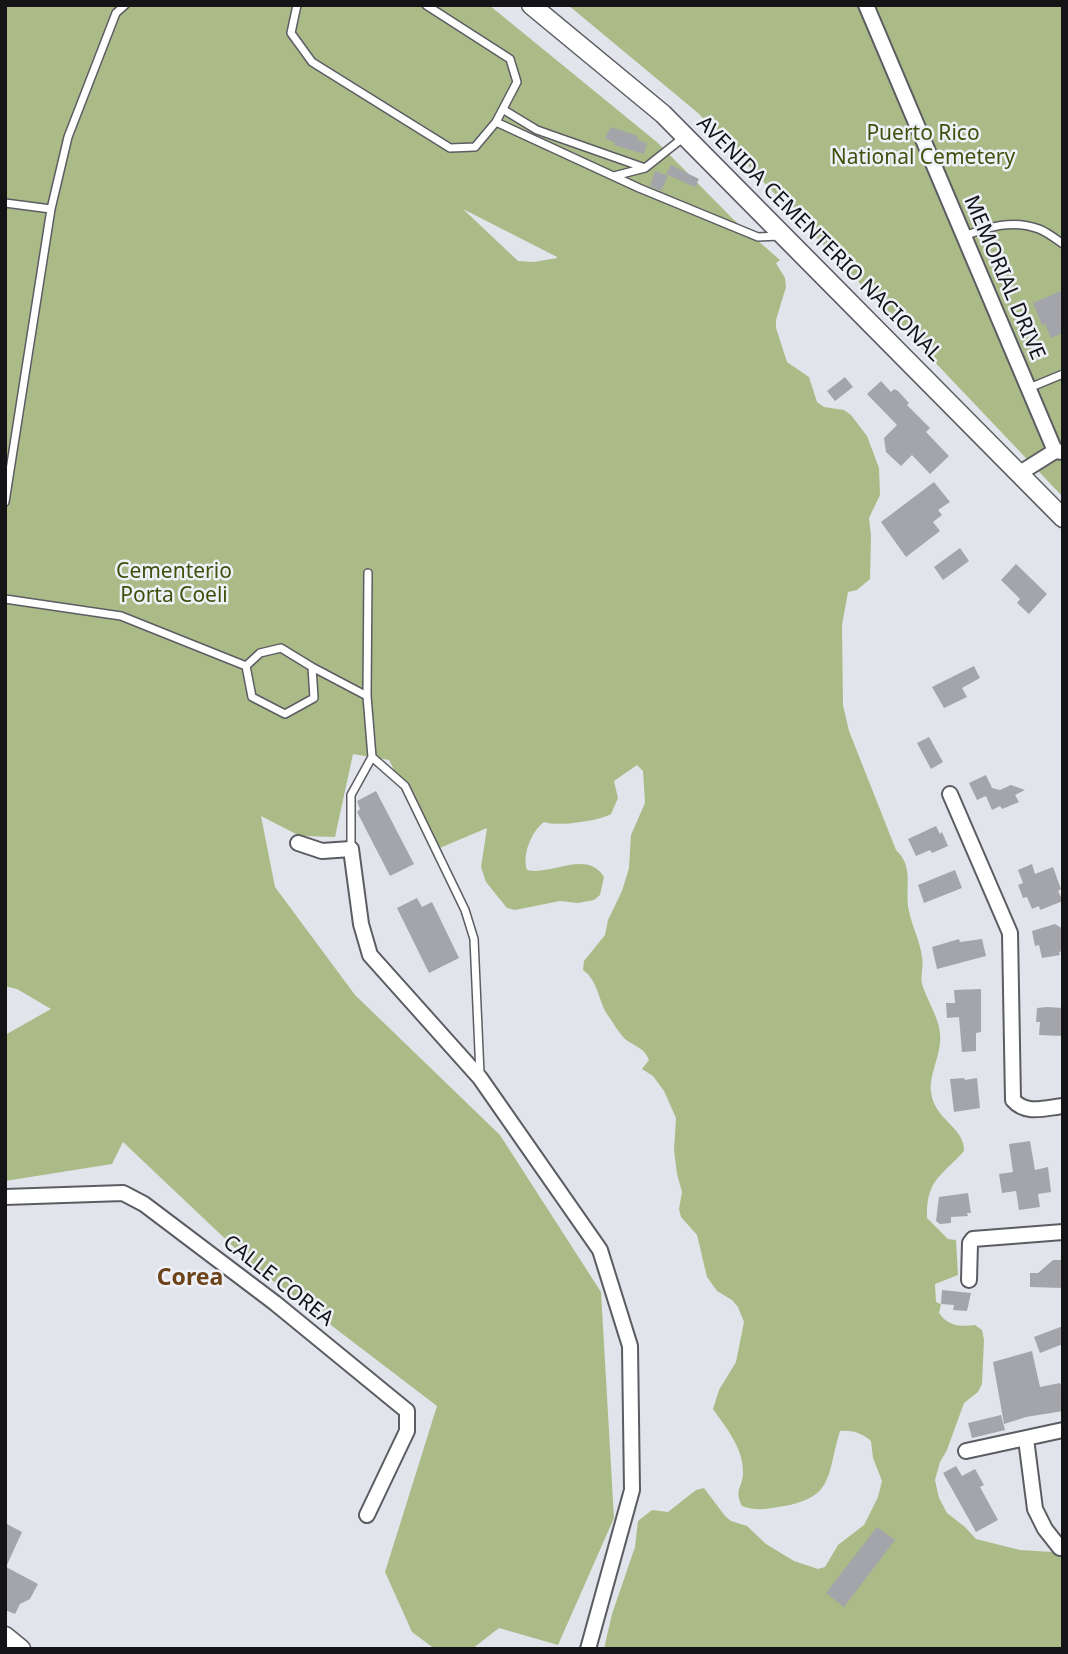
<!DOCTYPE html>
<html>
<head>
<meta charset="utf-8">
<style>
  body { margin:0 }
  #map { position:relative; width:1068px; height:1654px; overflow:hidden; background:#e2e4eb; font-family:"Noto Sans",sans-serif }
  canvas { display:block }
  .frame { position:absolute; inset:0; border:7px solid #141417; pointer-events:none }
</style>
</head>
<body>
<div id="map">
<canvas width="1068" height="1654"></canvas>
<div class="frame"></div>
</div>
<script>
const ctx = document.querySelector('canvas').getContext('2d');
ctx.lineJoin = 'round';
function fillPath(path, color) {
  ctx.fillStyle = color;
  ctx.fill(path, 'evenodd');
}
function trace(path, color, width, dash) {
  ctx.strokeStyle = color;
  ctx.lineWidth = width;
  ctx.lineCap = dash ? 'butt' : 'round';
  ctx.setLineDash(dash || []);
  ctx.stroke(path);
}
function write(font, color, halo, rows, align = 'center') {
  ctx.font = font + ' "Noto Sans",sans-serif';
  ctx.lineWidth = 5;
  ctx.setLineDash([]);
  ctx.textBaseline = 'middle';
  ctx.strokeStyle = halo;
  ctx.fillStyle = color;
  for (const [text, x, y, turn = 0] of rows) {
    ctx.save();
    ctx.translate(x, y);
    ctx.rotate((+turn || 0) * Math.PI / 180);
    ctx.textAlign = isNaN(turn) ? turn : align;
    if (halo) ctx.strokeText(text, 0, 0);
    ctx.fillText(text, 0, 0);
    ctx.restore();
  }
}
fillPath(new Path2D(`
  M5 5H489L658 143 733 219 780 260 776 263 785 278 786 287 776 320V328L787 362 809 377 817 402 824 407 844 410 851 415 867 436 879 468 880 495 869 518 871 536 870 579 857 590 848 592 842 625 843 705 849 731 896 850C915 867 904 890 909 911 912 926 920 941 922 957 924 966 920 975 922 984 927 1001 939 1017 940 1034 942 1054 929 1073 931 1092 934 1120 965 1127 964 1151 942 1176 926 1179 927 1218L948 1239 956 1240 958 1275 935 1284 936 1302 941 1304 939 1313C948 1326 959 1327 975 1325L982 1330 984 1340 982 1384 978 1392 964 1403 947 1450 940 1462 935 1480 939 1498 947 1513 965 1527 976 1539 1020 1550 1053 1552 1063 1555V1649H604L612 1614 635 1547 638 1521 652 1510 668 1512 696 1490 704 1488 725 1516 731 1521 747 1526 766 1544 794 1561 818 1569 825 1567 838 1545 864 1525 878 1497 882 1481 873 1458 871 1441C862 1433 852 1430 840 1431 826 1477 835 1498 779 1507 765 1509 756 1511 742 1506 734 1490 742 1488 743 1474 744 1448 726 1428 713 1409L719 1390 736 1362 744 1322 738 1307 732 1300 717 1291 707 1277 697 1235 681 1217 679 1209 682 1192 677 1174 674 1150 676 1118 664 1091 653 1076 642 1069 649 1060C644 1047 635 1047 625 1039 619 1033 614 1024 609 1017 598 1002 599 981 583 970L584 961 605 935 608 920 622 891 629 868 631 835 645 803 643 771 637 765 614 781 618 798 611 814C599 821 557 827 544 822 531 832 522 855 527 870 551 876 587 849 604 877L600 895 594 900 578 903 560 901 515 910 507 908 486 882 481 867 487 828 435 850 389 760 353 754 335 837 300 836 261 816 275 887 355 995 500 1135 601 1292 614 1518 558 1645 499 1628 472 1649H435L412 1632 385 1572 437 1406 256 1268 123 1142 112 1164 5 1181V1035L51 1009 17 989 5 986ZM463 209 557 257V258L534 262 518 261Z
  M568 5H1063V497L698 113Z`), '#ab8');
fillPath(new Path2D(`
  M611 127 638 136 637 140 647 143 644 154 614 145 615 143 605 138Z
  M671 165 699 179 695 187 666 174Z
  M655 171 668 176 661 191 650 186Z
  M1063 290V333L1051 338 1045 324 1042 325 1033 303Z
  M845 377 853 387 835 401 827 391Z
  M881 381 891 392 894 389 898 391 909 403 907 405 930 428 926 432 949 456 930 474 912 455 901 466 886 452 884 438 897 425 867 394Z
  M934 482 950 502 938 510 942 515 933 522 940 531 906 557 881 522Z
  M960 548 969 561 943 580 934 567Z
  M1016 564 1047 594 1029 614 1017 603 1020 599 1001 580Z
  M974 666 980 678 962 688 967 697 944 708 932 687Z
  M929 737 943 762 931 769 917 743Z
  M986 775 992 788 1000 790 1011 785 1025 790 1015 795 1019 802 1002 809 1000 806 992 810 986 796 977 800 969 783Z
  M376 791 414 864 390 876 357 812 360 809 357 801Z
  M936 826 940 834 942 832 948 846 932 853 930 850 916 856 908 839Z
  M1032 864 1035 874 1053 867 1061 889 1058 891 1063 901 1040 910 1039 906 1032 909 1027 897 1023 898 1018 885 1023 883 1018 870Z
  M955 870 962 888 924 903 918 885Z
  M417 898 422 907 432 902 459 958 429 973 397 908Z
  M1055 924 1063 929V951L1059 952 1060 955 1042 958 1039 945 1035 946 1032 931Z
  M959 939 960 942 982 939 986 956 937 969 932 947Z
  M981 989V1032L976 1033V1051L962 1052 959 1017 947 1018 946 1003H955L954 990Z
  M1047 1007 1063 1008V1036L1039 1035 1040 1022H1036L1037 1008Z
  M964 1078 965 1080 977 1078 980 1108 954 1112 950 1079Z
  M1030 1141 1035 1170 1048 1167 1051 1192 1038 1194 1040 1207 1019 1210 1016 1191 1002 1193 999 1174 1013 1172 1009 1144Z
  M968 1193 971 1213H967L968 1216 951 1217V1223L940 1224 936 1221 939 1197Z
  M1053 1260H1063V1288L1030 1287V1273H1038Z
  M942 1290 971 1293 967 1311 953 1310 954 1305 941 1304Z
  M1063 1326V1344L1040 1353 1034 1337Z
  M1032 1351 1040 1387 1060 1383 1063 1390V1411L1026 1417 1004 1424 993 1362Z
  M1001 1415 1005 1430 972 1438 968 1423Z
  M956 1466 962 1476 975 1469 984 1485 980 1487 998 1520 976 1532 943 1473Z
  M5 1523 22 1532 6 1567 38 1584 30 1599 20 1604 15 1614 5 1610Z
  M877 1527 895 1540 844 1607 826 1593Z`), '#a3a5ab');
const service = new Path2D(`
  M297 5 291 33 312 62 450 148 475 147 496 122 517 82 510 59 426 5
  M504 110 537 130 645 168
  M496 122 639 188 758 237 779 236
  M614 176 645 168 684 137
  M5 203 51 209
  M964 236C988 227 1013 219 1039 229 1047 232 1056 239 1063 244
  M1029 388 1063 374
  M5 502 51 209 68 137 116 13 125 5
  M368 573 367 696 372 757 405 786 465 910 474 939 480 1074
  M5 599 121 616 246 666
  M281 648 312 667 314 698 285 714 252 697 246 666 260 653Z
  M312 667 367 696
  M351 849V795L372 757`);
const minor = new Path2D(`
  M866 5 1055 451 1063 452
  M1020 473 1055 451
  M950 794 1010 933 1013 1100C1026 1115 1045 1108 1063 1106
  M298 843 322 851 351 849 361 924 370 955 480 1078 600 1250 630 1346 632 1490 588 1649
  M5 1197 123 1193 144 1204 275 1303 407 1411V1431L367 1515
  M969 1280 970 1243 973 1239 1063 1232
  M1026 1439 1035 1509 1045 1529 1060 1548H1063
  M966 1451 1063 1430`);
const tertiary = new Path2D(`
  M531 5 663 114 1063 518
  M5 1636 21 1649`);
trace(service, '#5c5d63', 10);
trace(minor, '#5c5d63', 18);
trace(tertiary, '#5c5d63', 21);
trace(service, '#fff', 7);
trace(minor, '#fff', 14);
trace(tertiary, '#fff', 18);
write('21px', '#3f500d', '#eff1f8', [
  ["Puerto Rico",923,134],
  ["National Cemetery",923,158],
  ["Cementerio",174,572],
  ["Porta Coeli",174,596]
]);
write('21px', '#141417', '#eff1f8', [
  ["AVENIDA CEMENTERIO NACIONAL",819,239,45],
  ["MEMORIAL DRIVE",1004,278,67],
  ["CALLE COREA",278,1281,38]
]);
write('bold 23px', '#6d4319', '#eff1f8', [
  ["Corea",190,1278]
]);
</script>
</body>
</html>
